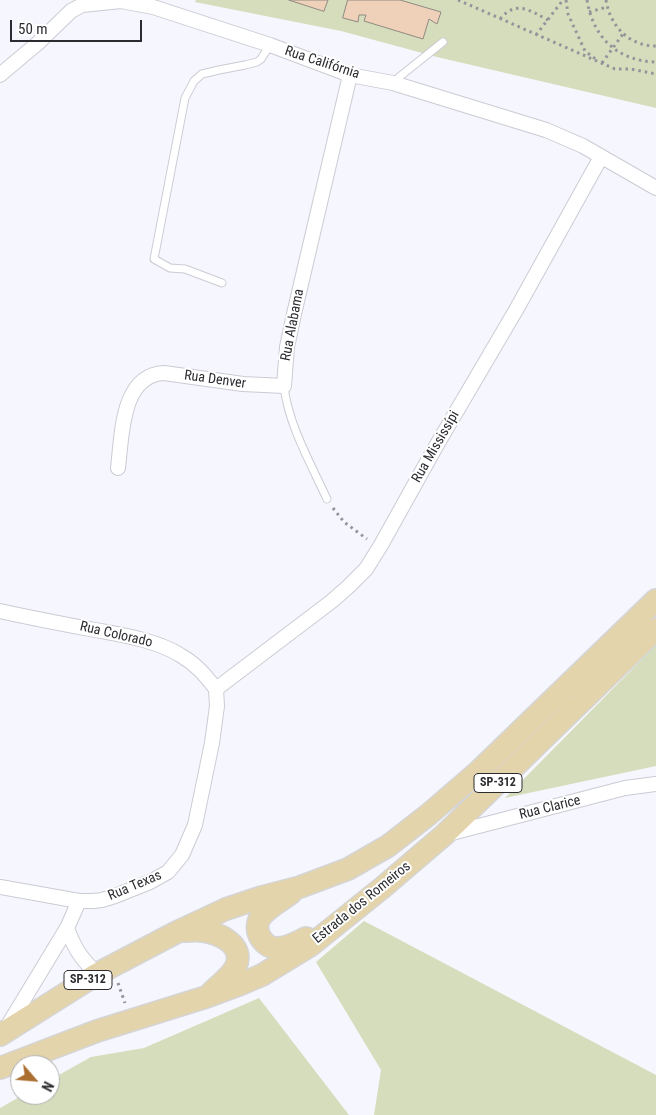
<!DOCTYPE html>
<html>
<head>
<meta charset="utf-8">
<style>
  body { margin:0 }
  #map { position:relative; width:656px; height:1115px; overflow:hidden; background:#f6f6fe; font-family:"Roboto Condensed",sans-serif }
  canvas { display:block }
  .north { position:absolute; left:10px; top:1055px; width:50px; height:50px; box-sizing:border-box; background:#fff; border:1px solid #ababac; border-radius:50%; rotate:117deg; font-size:14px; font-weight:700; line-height:20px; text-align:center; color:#2c2c30 }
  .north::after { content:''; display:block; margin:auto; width:18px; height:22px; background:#ab7031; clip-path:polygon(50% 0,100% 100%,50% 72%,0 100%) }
  .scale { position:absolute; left:10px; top:20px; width:132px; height:22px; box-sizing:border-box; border:2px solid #2c2c30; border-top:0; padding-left:6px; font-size:15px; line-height:18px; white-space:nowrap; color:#2c2c30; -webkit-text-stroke:4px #fff; paint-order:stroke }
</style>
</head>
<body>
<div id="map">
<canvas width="656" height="1115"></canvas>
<div class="north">N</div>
<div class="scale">50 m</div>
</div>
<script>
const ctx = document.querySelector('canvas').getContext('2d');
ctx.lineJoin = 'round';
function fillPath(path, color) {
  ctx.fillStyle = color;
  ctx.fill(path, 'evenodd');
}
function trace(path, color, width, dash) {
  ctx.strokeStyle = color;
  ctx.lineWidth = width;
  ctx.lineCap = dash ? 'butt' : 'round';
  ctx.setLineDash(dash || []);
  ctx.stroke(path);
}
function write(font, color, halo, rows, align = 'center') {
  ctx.font = font + ' "Roboto Condensed",sans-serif';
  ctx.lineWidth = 4;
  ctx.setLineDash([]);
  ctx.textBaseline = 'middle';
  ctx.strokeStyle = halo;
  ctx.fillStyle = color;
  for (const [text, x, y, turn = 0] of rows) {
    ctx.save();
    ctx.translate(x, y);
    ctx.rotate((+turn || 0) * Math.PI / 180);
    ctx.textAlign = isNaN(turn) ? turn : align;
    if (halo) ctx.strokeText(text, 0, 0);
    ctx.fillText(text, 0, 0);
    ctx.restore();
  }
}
fillPath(new Path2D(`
  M196 0H656V108L437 57 341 31 195 2Z
  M656 645V766L505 798Z
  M364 921 656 1075V1115H374L381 1070 316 962Z
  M259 998 349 1115H0V1108L23 1095H50V1080L91 1057 144 1048Z`), '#d6ddbc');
const building = new Path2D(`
  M289 0H328L324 11Z
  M348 0H400L441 12 437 24 429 19 423 39 364 21 366 15H359L358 22 343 18Z`);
fillPath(building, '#eed1b8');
trace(building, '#918a83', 1);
const service = new Path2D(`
  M393 82 443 42
  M222 283 185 269 170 268 154 259 185 98 194 81 202 74 219 70 245 65 257 62 261 59 270 45
  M284 386C288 424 311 464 327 499`);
const minor = new Path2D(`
  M0 75 38 43 71 11 82 5 121 1 153 7 270 45 350 75 393 83 546 130 583 146 656 188
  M118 468C122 436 121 375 164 373L243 384 284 386 287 347 294 314 350 75
  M0 611C32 618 63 624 95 630 122 635 156 640 180 655 196 664 205 675 216 689
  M216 689 332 601 349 586 366 569 381 545 435 448 516 310 601 157
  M448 834 625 788 656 784
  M0 887 79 901H93L102 900 115 896 150 882 168 872 182 855 195 825 212 743 217 706 216 689
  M67 928C75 950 81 958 97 974
  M7 1027 67 928 79 901`);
const primary = new Path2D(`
  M291 893C282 900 265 909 260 918 252 932 265 950 280 948 289 947 298 942 306 938
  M183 931C189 931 196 930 203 931 219 933 245 945 236 966 232 976 220 984 212 992
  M0 1035 97 974 179 931 226 909 262 897 300 887 348 869 388 846 428 815 479 771 656 600
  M0 1068 97 1031 206 997 241 984 262 975 311 945 382 888 444 835 656 629`);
trace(service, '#cbcbd4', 9);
trace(minor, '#cbcbd4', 16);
trace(primary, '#d5d5d6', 24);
trace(new Path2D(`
  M458 0 615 69H631L656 74
  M566 0 568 14 585 51 597 60
  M587 0C593 37 617 61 656 62
  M606 0C610 26 629 46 656 46
  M589 12 607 7
  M500 19C516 0 529 10 548 20
  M536 35 563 0
  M602 63 623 34
  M333 508 344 522 367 539
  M118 983 125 1003`), '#94949a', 3, [2.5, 4]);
trace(service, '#fff', 7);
trace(minor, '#fff', 14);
trace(primary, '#e3d4ab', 21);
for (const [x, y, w] of [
  [498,783,48],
  [88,980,48]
]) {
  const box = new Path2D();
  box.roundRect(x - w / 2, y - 9.5, w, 19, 4);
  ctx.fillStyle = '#fff';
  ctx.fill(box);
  trace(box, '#2c2c30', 1);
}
write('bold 12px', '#2c2c30', null, [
  ["SP-312",498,783],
  ["SP-312",88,980]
]);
write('14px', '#2c2c30', '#fff', [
  ["Rua Califórnia",322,63,18],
  ["Rua Alabama",293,325,-79],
  ["Rua Denver",215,380,8],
  ["Rua Mississípi",436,447,-60],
  ["Rua Colorado",116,635,13],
  ["Rua Clarice",550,808,-14],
  ["Rua Texas",135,886,-23],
  ["Estrada dos Romeiros",362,903,-39]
]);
</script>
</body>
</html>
